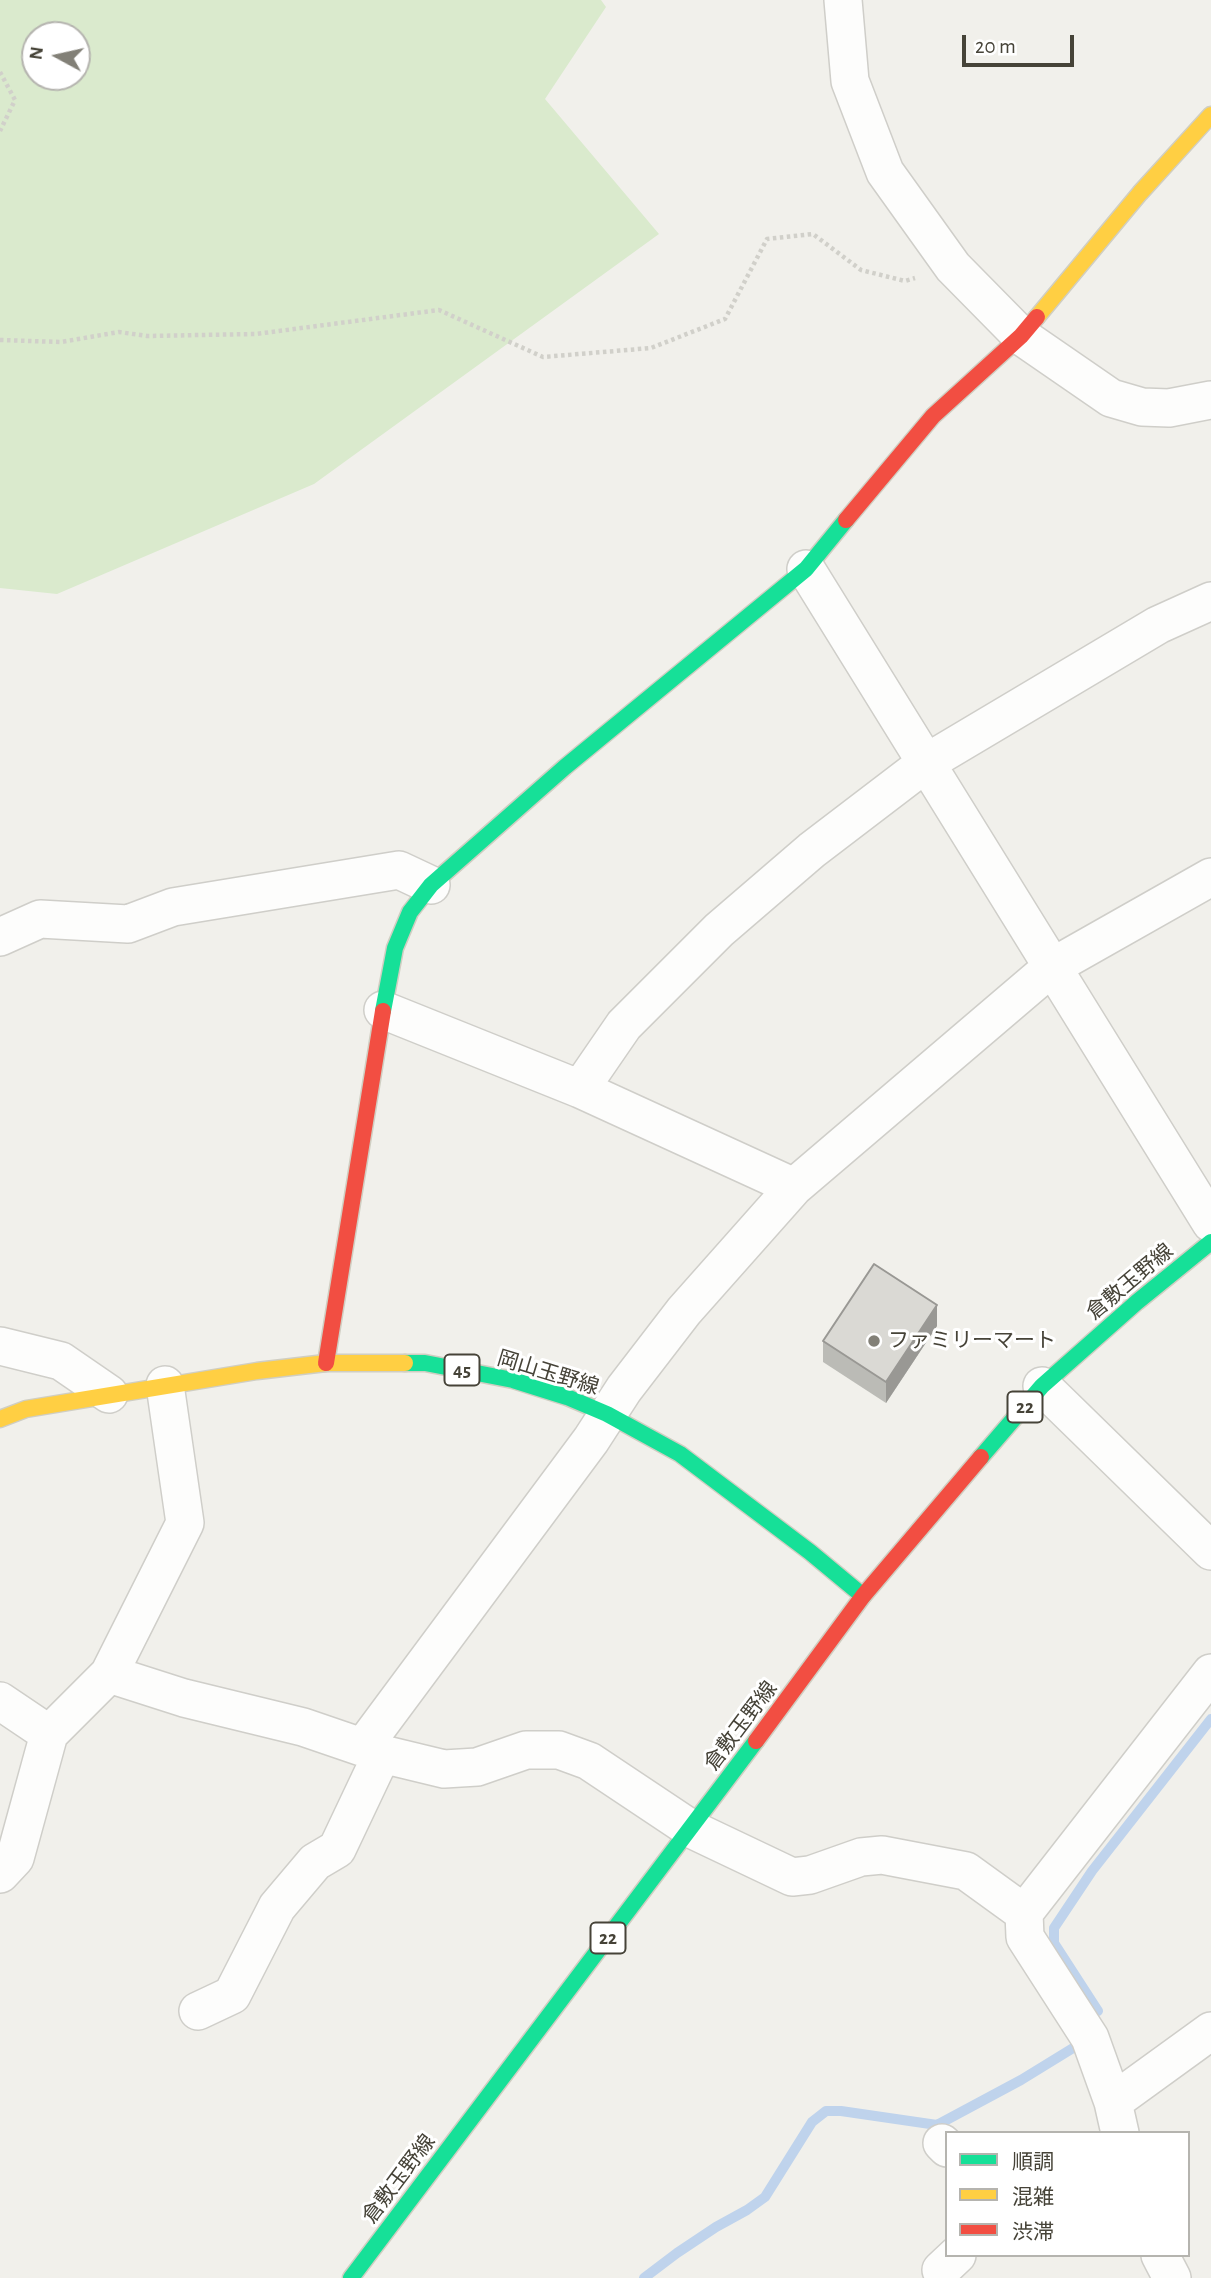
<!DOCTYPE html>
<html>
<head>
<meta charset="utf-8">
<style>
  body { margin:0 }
  #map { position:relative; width:1211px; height:2278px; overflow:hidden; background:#f1f0eb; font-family:"Alegreya Sans","Noto Sans JP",sans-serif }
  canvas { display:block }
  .legend { position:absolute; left:945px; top:2131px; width:245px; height:126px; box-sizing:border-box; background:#fff; border:2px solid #b5b4af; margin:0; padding:9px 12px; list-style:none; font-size:21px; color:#464338 }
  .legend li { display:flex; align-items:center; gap:14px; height:35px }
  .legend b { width:35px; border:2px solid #b5b4af }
  .north { position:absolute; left:21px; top:21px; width:70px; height:70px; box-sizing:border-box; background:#fff; border:2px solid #b5b4af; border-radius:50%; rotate:278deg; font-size:19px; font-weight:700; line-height:28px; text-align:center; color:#464338 }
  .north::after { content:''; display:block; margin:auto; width:24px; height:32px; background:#828077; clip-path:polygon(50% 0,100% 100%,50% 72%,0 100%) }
  .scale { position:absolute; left:962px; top:35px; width:112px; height:32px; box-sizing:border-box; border:4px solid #464338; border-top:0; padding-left:9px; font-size:21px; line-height:24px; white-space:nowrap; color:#464338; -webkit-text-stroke:5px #fff; paint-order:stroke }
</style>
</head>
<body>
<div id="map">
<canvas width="1211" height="2278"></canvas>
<ul class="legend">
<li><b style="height:9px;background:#16e098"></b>順調</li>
<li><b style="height:9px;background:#ffcf43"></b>混雑</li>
<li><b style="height:9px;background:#f24e42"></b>渋滞</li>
</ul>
<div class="north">N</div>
<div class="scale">20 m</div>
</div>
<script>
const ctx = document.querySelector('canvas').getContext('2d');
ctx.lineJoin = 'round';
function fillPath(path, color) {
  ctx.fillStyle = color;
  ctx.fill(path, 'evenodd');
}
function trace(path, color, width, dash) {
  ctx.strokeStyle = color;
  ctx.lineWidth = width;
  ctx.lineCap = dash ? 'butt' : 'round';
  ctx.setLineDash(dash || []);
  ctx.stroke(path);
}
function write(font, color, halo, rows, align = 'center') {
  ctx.font = font + ' "Alegreya Sans","Noto Sans JP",sans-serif';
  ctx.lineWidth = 6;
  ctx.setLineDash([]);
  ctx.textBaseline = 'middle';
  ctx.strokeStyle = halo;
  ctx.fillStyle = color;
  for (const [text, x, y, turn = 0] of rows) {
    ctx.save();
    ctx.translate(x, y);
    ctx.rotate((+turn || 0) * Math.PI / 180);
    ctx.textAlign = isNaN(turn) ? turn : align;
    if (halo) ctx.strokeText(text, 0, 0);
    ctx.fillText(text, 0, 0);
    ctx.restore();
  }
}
fillPath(new Path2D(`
  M0 0H601L606 7 545 99 659 234 314 484 57 594 0 588ZM35 35H77V77H35Z`), '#daeacd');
trace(new Path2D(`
  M1098 2011 1054 1943V1928L1092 1871 1211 1719
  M644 2278 677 2253 716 2227 747 2210 765 2197 812 2122 826 2111H841L937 2125 1021 2080 1078 2045`), '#bfd3ec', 10);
const street = new Path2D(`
  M843 0 850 81 885 172 953 267 1021 336 1111 398 1142 407 1169 408 1211 400
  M806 569 1211 1223
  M0 937 40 919 128 924 173 907 399 870 431 885
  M383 1010 580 1089 794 1187
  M580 1089 624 1025 719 930 812 850 926 763 1158 625 1211 601
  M0 1346 61 1361 109 1394
  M1042 1386 1211 1551
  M109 1674 184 1698 303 1727 382 1754 444 1769 477 1767 526 1750H559L589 1761 691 1829 792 1877 810 1875 861 1857 882 1855 966 1871 1024 1913
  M0 1701 49 1734
  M363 1747 591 1440 624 1389 684 1311 794 1187 1052 967 1211 877
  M0 1874 15 1858 49 1734 109 1674 185 1523 165 1385
  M198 2011 232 1995 277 1907 315 1862 337 1849 382 1754
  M1113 2102 1211 2031
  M1120 2133 1113 2102 1090 2038 1025 1937 1024 1913 1211 1673
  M942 2143 947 2148
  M1160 2255 1172 2278
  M941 2270 957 2255`);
const fast = new Path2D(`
  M383 1011 395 948 410 912 431 885 565 767 806 569 846 520
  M405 1363H425L513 1380 567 1397 607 1414 680 1454 810 1552 863 1596
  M981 1457 1042 1386 1137 1302 1211 1242
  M351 2278 756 1741`);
const slow = new Path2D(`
  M1037 317 1140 193 1211 115
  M0 1419 26 1409 257 1371 326 1363H405`);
const jam = new Path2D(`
  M846 520 933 416 1021 336 1037 317
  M326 1363 383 1011
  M756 1741 863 1596 981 1457`);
trace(street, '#cfcec9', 40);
trace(fast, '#d0cec2', 19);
trace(slow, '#d0cec2', 19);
trace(jam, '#d0cec2', 19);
trace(new Path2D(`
  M0 72 15 100 0 131
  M0 340 61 342 119 332 147 336 256 334 439 310 543 357 651 348 725 319 767 239 813 234 861 270 905 281 915 278`), '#d1d0ca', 4.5, [3.5, 3.5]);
trace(street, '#fdfdfc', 37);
trace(fast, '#16e098', 16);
trace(slow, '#ffcf43', 16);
trace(jam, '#f24e42', 16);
fillPath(new Path2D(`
  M937 1326 886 1403 823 1362V1341Z`), '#bbbbb6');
fillPath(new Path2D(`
  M937 1305V1326L886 1403V1382Z`), '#999894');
const building = new Path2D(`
  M874 1264 937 1305 886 1382 823 1341Z`);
fillPath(building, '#dad9d4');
trace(building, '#999894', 2);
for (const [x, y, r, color] of [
  [874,1341,7,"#828077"]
]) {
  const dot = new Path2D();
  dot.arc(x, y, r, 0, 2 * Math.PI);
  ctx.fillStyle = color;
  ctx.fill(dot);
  trace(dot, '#fff', 2.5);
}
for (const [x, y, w] of [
  [462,1370,35],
  [1025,1407,35],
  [608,1938,35]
]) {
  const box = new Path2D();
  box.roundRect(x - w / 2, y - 15.5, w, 31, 5);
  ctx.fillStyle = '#fff';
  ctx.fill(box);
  trace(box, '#464338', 2);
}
write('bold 19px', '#464338', null, [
  ["45",462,1370],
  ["22",1025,1407],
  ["22",608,1938]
]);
write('21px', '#464338', '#fff', [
  ["倉敷玉野線",1130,1282,-40],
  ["岡山玉野線",548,1373,17],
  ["倉敷玉野線",741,1726,-53],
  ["倉敷玉野線",399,2179,-53]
]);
write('21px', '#464338', '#fff', [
  ["ファミリーマート",888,1341]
], 'left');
</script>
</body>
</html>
